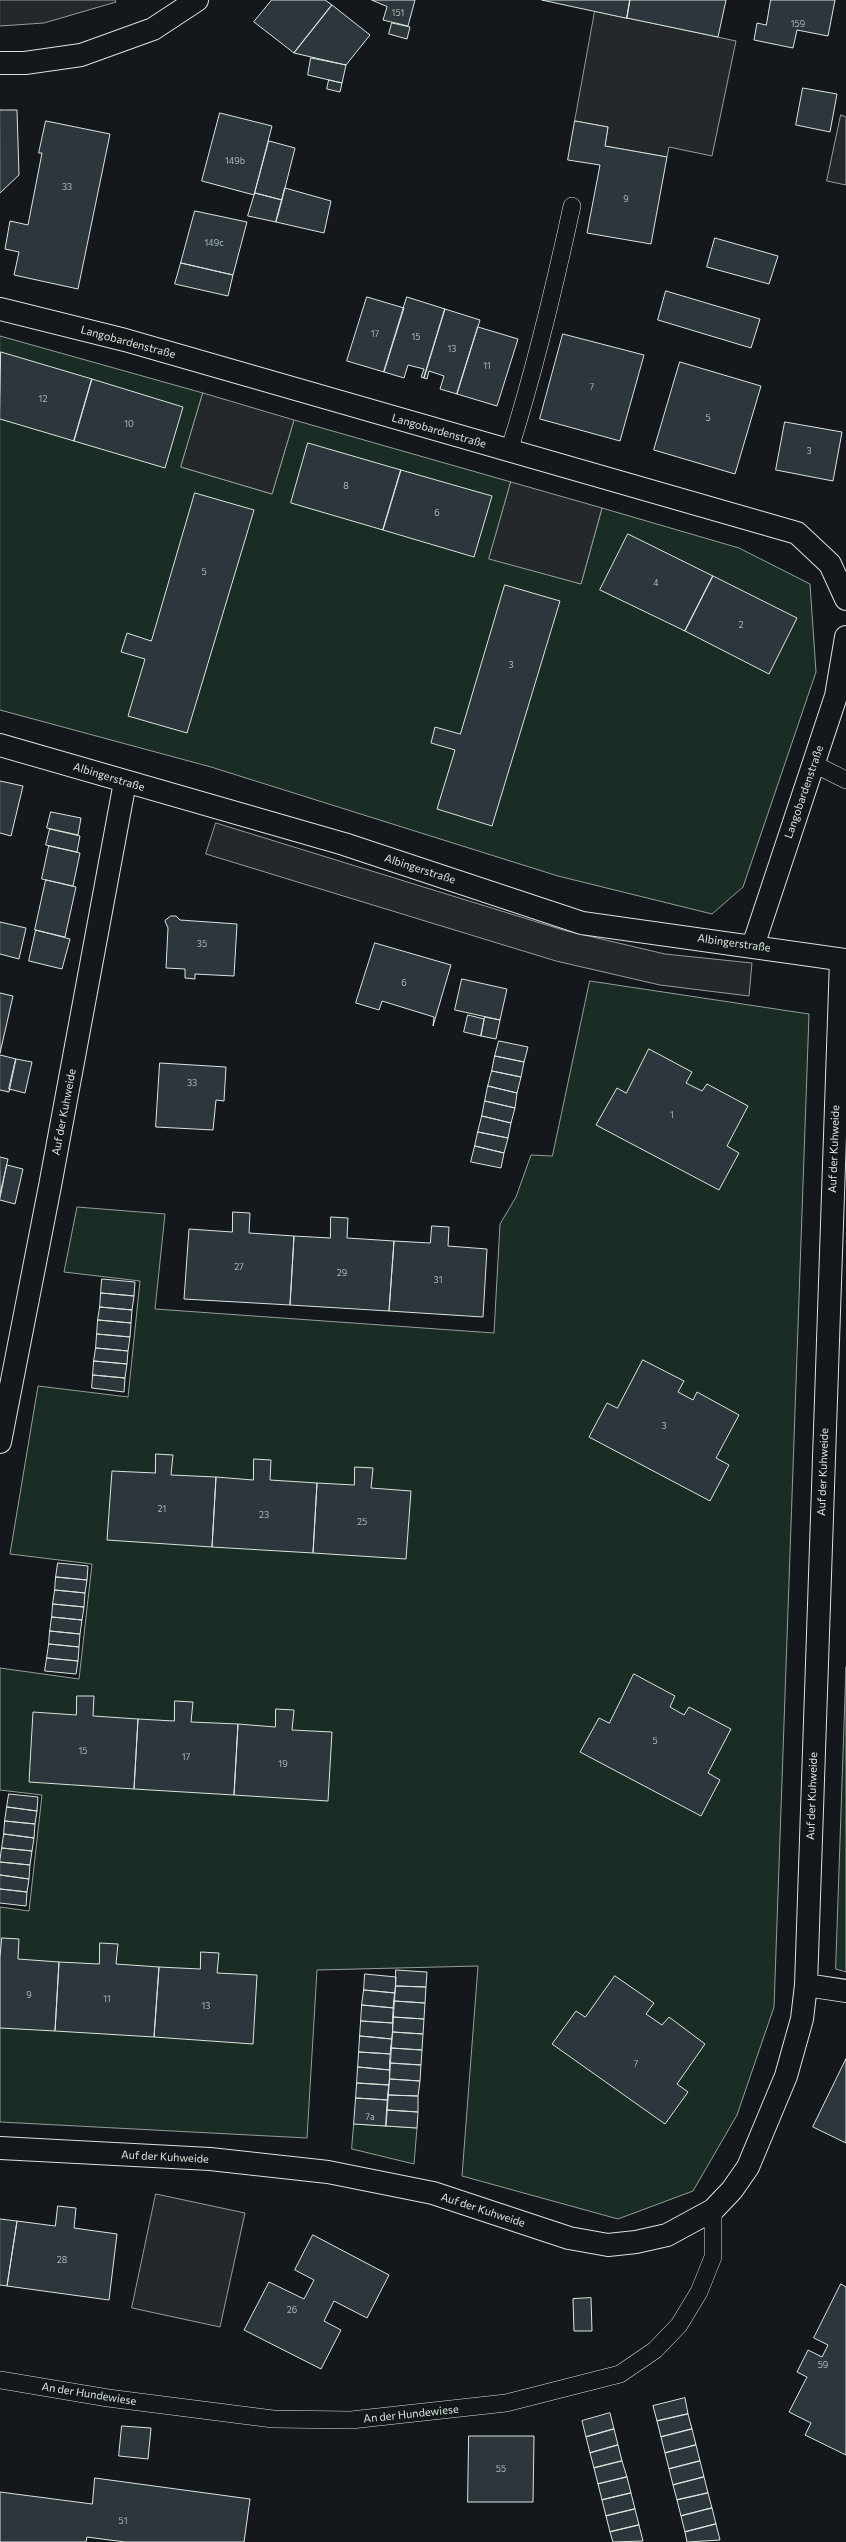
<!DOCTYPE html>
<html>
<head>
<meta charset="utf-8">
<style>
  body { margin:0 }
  canvas { display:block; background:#14181c }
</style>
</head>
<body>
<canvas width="846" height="2542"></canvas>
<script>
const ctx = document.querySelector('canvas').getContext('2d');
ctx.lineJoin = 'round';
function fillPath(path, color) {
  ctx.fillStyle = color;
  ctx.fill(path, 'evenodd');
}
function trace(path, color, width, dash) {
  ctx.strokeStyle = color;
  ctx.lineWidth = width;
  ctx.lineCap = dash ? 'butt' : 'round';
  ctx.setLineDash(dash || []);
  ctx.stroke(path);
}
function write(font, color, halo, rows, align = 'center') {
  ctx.font = font + ' Commissioner,sans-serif';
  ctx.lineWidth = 3;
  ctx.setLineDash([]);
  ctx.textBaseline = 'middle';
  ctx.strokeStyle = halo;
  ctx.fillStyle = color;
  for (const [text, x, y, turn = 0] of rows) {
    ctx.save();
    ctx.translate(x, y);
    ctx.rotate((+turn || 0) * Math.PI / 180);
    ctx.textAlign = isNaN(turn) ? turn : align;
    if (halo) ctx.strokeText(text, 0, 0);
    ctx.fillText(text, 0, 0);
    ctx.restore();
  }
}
const green = new Path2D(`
  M0 336 203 393 181 467 272 494 294 420 511 482 490 558 581 584 602 508 739 548 810 584 816 672 743 887 712 914 558 876 211 767 0 710Z
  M590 981 809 1014 774 2007 737 2115 693 2191 618 2219 462 2176 478 1966 317 1970 307 2138 0 2122V1907L29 1911 42 1795 0 1790V1668L79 1679 92 1564 10 1554 38 1386 128 1397 140 1281 64 1272 77 1207 165 1214 155 1309 494 1333 500 1224 516 1197 531 1155 552 1156Z
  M846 1667V1972L836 1969Z
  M354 2124 417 2128 414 2164 352 2149Z`);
fillPath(green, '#1a2d24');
trace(green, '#939e99', 1);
const parking = new Path2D(`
  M0 0H115L116 2 44 23 0 26Z
  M595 11 736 41 712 156 669 147 667 157 605 146 608 127 575 121Z
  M841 115 846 117V185L827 181Z
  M203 393 294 420 272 494 181 467Z
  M511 482 602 508 581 584 489 559Z
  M216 823 563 930 665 954 752 963 749 996 660 985 556 961 206 854Z
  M156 2194 245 2213 220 2327 132 2308Z`);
fillPath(parking, '#24282b');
trace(parking, '#939e99', 1);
const building = new Path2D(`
  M272 0H325L332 5 294 53 254 22Z
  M372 0H415L408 26 383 20 387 7Z
  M542 0H630L627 18Z
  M630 0H726L718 37 627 18Z
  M771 0H835L828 36 797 30 793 48 754 40 757 23 766 25Z
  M332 5 370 35 346 65 294 53Z
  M392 23 410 27 407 39 389 34Z
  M311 58 346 65 342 83 308 75Z
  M329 80 342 83 340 92 327 89Z
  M803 88 837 94 830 132 796 125Z
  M0 110H17L19 175 0 193Z
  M220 113 272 126 254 195 202 181Z
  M46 121 110 134 78 289 14 275 19 252 5 249 10 221 28 225 42 153H39Z
  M575 121 608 127 605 146 667 157 651 244 587 233 600 165 568 160Z
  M269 141 295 148 282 200 255 193Z
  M285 188 331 201 324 233 276 222Z
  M255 193 282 200 276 222 248 216Z
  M195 211 247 222 233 275 181 263Z
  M715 238 778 256 769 284 707 267Z
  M181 263 233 275 228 296 175 284Z
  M666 291 760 319 751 348 658 320Z
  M367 297 404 308 384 372 347 361Z
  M407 297 445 309 424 378 421 377 424 369 408 365 404 378 384 372Z
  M445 309 480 320 457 394 440 389 444 376 429 371 427 379 424 378Z
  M478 327 518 339 497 406 457 394Z
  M563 334 644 355 620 441 540 419Z
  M1 352 92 379 74 441 0 419Z
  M680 362 761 386 735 474 654 450Z
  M92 379 183 407 165 468 74 441Z
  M785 422 842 432 833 481 776 470Z
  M308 443 401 470 383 530 291 503Z
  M401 470 492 496 474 557 383 530Z
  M195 493 254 510 187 733 128 716 145 659 121 652 127 633 151 641Z
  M628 534 713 576 685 631 600 590Z
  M713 576 797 618 769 674 685 631Z
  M505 585 560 601 492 826 437 809 455 750 431 743 435 727 460 734Z
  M0 781 23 786 11 836 0 833Z
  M51 812 81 818 78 835 47 828Z
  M50 829 80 836 77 852 46 845Z
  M49 846 80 853 73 886 42 879Z
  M46 880 76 887 65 937 35 930Z
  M171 916H176L180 920 237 924 234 976 195 974V979L185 978V969L166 968 168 928 165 921Z
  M0 922 26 928 19 959 0 954Z
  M36 930 70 939 62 969 29 961Z
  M375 943 451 965 433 1026 434 1017 382 1001 379 1010 356 1003Z
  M462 979 507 989 500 1020 455 1010Z
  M0 993 13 996 0 1053Z
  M468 1015 484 1019 481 1036 464 1032Z
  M485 1017 500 1020 496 1039 481 1036Z
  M499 1041 528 1047 524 1062 495 1056Z
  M649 1049 692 1072 686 1083 702 1091 707 1084 748 1106 727 1146 739 1153 719 1190 596 1125 617 1088 626 1093Z
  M0 1055 16 1059 9 1092 0 1090Z
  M495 1056 524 1062 521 1077 492 1071Z
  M16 1059 32 1062 25 1093 9 1089Z
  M160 1063 226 1067 224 1101 216 1100 213 1130 156 1127Z
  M492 1071 521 1077 517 1093 488 1086Z
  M488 1086 517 1093 515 1108 485 1101Z
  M485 1101 515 1108 511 1123 482 1116Z
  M482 1116 511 1123 508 1138 478 1132Z
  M478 1132 508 1138 504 1153 475 1146Z
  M475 1146 504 1153 501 1168 471 1162Z
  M0 1157 8 1159 0 1194Z
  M7 1165 23 1169 15 1204 0 1200Z
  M233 1212 250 1213 249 1233 294 1236 290 1305 184 1299 189 1229 232 1232Z
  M331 1217 348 1218 347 1238 394 1241 389 1311 290 1305 294 1236 330 1238Z
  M432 1226 449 1227 448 1246 487 1249 483 1317 389 1311 394 1241 430 1243Z
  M102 1279 135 1282 134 1296 101 1293Z
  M101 1293 134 1296 132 1310 100 1307Z
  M100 1307 132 1310 131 1323 98 1320Z
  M98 1320 131 1323 130 1337 97 1334Z
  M97 1334 130 1337 128 1351 96 1348Z
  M96 1348 128 1351 127 1364 94 1361Z
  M643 1360 684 1381 678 1392 693 1400 697 1392 739 1415 716 1458 729 1465 710 1501 589 1437 607 1403 617 1408Z
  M94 1361 127 1364 125 1378 93 1375Z
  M93 1375 125 1378 124 1392 92 1388Z
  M156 1454 173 1455 171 1475 216 1477 212 1547 107 1540 112 1471 155 1473Z
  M254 1459 271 1460 270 1480 317 1483 313 1553 212 1547 216 1477 253 1480Z
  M355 1467 373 1468 371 1488 411 1491 406 1559 313 1553 317 1483 354 1485Z
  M58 1563 88 1566 87 1580 56 1577Z
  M56 1577 87 1580 85 1593 55 1590Z
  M55 1590 85 1593 84 1607 53 1604Z
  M53 1604 84 1607 82 1620 52 1617Z
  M52 1617 82 1620 80 1634 50 1631Z
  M50 1631 80 1634 79 1647 49 1644Z
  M49 1644 79 1647 78 1661 47 1658Z
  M47 1658 78 1661 76 1674 45 1671Z
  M634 1674 675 1696 670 1707 684 1715 689 1707 731 1729 708 1773 720 1780 701 1816 580 1752 599 1718 609 1723Z
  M77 1696H94L93 1716 138 1719 134 1789 29 1782 33 1712 76 1715Z
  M175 1701 193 1702 191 1722 238 1724 234 1795 134 1789 138 1719 174 1721Z
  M276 1709 294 1710 292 1730 332 1732 328 1801 234 1795 238 1724 275 1727Z
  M9 1794 38 1797 37 1811 7 1807Z
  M7 1807 37 1811 35 1824 5 1821Z
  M5 1821 35 1824 34 1838 4 1834Z
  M4 1834 34 1838 32 1851 2 1848Z
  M2 1848 32 1851 30 1865 0 1862Z
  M0 1862 30 1865 29 1879 0 1875Z
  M0 1875 29 1879 27 1892 0 1889Z
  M0 1889 27 1892 26 1906 0 1903Z
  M2 1938 19 1939 18 1959 59 1962 55 2031 0 2028V1958Z
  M100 1943 118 1944 116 1964 159 1967 154 2037 55 2031 59 1962 99 1964Z
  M201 1952 219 1953 217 1973 257 1975 253 2044 154 2037 159 1967 200 1969Z
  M396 1970 427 1972 426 1987 396 1986Z
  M365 1974 396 1977 395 1993 364 1990Z
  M615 1976 654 2003 646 2014 662 2025 669 2017 705 2044 677 2084 688 2092 665 2124 552 2044 576 2011 585 2017Z
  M396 1986 426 1987 425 2003 394 2001Z
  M364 1990 395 1993 394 2008 362 2005Z
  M394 2001 425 2003 424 2019 393 2017Z
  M362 2005 394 2008 393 2023 361 2021Z
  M393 2017 424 2019 423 2034 393 2032Z
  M361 2021 393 2023 392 2039 360 2036Z
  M393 2032 423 2034 422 2050 391 2048Z
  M360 2036 392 2039 391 2054 359 2052Z
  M391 2048 422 2050 421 2065 390 2063Z
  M359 2052 391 2054 390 2070 358 2067Z
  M846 2059V2143L813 2127Z
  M390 2063 421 2065 420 2081 390 2079Z
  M358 2067 390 2070 389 2085 357 2083Z
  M390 2079 420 2081 418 2096 388 2095Z
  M357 2083 389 2085 388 2100 356 2098Z
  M388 2095 418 2096V2112L387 2110Z
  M356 2098 388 2100 386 2126 354 2124Z
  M387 2110 418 2112 417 2128 386 2126Z
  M58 2206 76 2208 74 2228 117 2234 109 2300 7 2286 17 2221 55 2226Z
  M0 2219 17 2221 7 2286 0 2285Z
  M313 2235 389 2275 367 2318 334 2301 324 2321 341 2330 321 2369 244 2330 269 2282 304 2299 314 2280 295 2270Z
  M841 2284 846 2287V2455L805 2435 811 2423 789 2412 807 2377 797 2372 808 2350 822 2357 828 2345 814 2338Z
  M591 2298 592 2331H574L573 2299Z
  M685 2398 688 2414 657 2421 653 2406Z
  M610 2413 614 2429 586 2437 582 2421Z
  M688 2414 692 2429 661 2437 657 2421Z
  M122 2426 151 2428 148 2459 119 2456Z
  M614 2429 618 2445 590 2453 586 2437Z
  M692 2429 696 2445 665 2453 661 2437Z
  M469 2436H534L533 2502H468Z
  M618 2445 622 2461 594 2468 590 2453Z
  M696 2445 700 2461 669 2469 665 2453Z
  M622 2461 627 2477 598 2484 594 2468Z
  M700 2461 704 2477 673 2485 669 2469Z
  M627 2477 631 2493 602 2500 598 2484Z
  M704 2477 708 2493 677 2500 673 2485Z
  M95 2478 250 2499 244 2542H125L87 2537 86 2542H0V2492L92 2504Z
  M631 2493 635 2509 606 2516 602 2500Z
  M708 2493 712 2508 681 2516 677 2500Z
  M712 2508 716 2524 685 2532 681 2516Z
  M635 2509 639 2525 610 2532 606 2516Z
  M716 2524 720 2540 687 2542 685 2532Z
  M639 2525 643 2541 613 2542 610 2532Z`);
fillPath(building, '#2c363c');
trace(building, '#d8e6dc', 1);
const lane = new Path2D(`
  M509 451C535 370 554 289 572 206
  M814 764 846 780
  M0 2380 108 2398 273 2419 351 2420 506 2403 620 2374 655 2350 679 2325 699 2292 713 2257V2210`);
const street = new Path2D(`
  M0 309 125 340 797 533 830 564 846 599
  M0 745 344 844 582 923 846 960
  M753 946 836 696 846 637
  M0 1442 50 1186 125 782
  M806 1985 846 1991
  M0 2148 210 2159 328 2172 433 2193 569 2238 608 2245 636 2242 667 2235 713 2210 732 2190 748 2167 786 2076 802 2019 806 1985 841 960`);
const secondary = new Path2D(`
  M0 63H25L81 55 153 29 197 0`);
trace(lane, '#d8e6dc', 18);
trace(street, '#d8e6dc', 24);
trace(secondary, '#d8e6dc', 24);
trace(lane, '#14181c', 17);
trace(street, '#14181c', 22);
trace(secondary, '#14181c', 22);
write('9px', '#adbab4', null, [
  ["151",398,13],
  ["159",798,24],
  ["149b",235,161],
  ["33",67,187],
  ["9",626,199],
  ["149c",214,243],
  ["17",375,334],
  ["15",416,337],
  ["13",452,349],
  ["11",487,366],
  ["7",592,387],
  ["12",43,399],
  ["5",708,418],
  ["10",129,424],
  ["3",809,451],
  ["8",346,486],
  ["6",437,513],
  ["5",204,572],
  ["4",656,583],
  ["2",741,625],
  ["3",511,665],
  ["35",202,944],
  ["6",404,983],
  ["33",192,1083],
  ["1",672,1115],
  ["27",239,1267],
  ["29",342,1273],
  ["31",438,1280],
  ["3",664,1426],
  ["21",162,1509],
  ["23",264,1515],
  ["25",362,1522],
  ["5",655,1741],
  ["15",83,1751],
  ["17",186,1757],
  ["19",283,1764],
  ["9",29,1995],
  ["11",107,1999],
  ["13",206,2006],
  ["7",636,2064],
  ["7a",370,2117],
  ["28",62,2260],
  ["26",292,2310],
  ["59",823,2365],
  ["55",501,2469],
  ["51",123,2521]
]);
write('11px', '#d8e6dc', '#14181c', [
  ["Langobardenstraße",128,342,15],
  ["Langobardenstraße",439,431,16],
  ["Albingerstraße",109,777,17],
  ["Langobardenstraße",804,792,-71],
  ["Albingerstraße",420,869,18],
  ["Albingerstraße",734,943,8],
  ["Auf der Kuhweide",64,1112,-79],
  ["Auf der Kuhweide",834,1149,-88],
  ["Auf der Kuhweide",823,1472,-88],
  ["Auf der Kuhweide",812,1796,-88],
  ["Auf der Kuhweide",165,2157,3],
  ["Auf der Kuhweide",483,2210,18],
  ["An der Hundewiese",89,2394,9],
  ["An der Hundewiese",411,2414,-6]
]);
</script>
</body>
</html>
